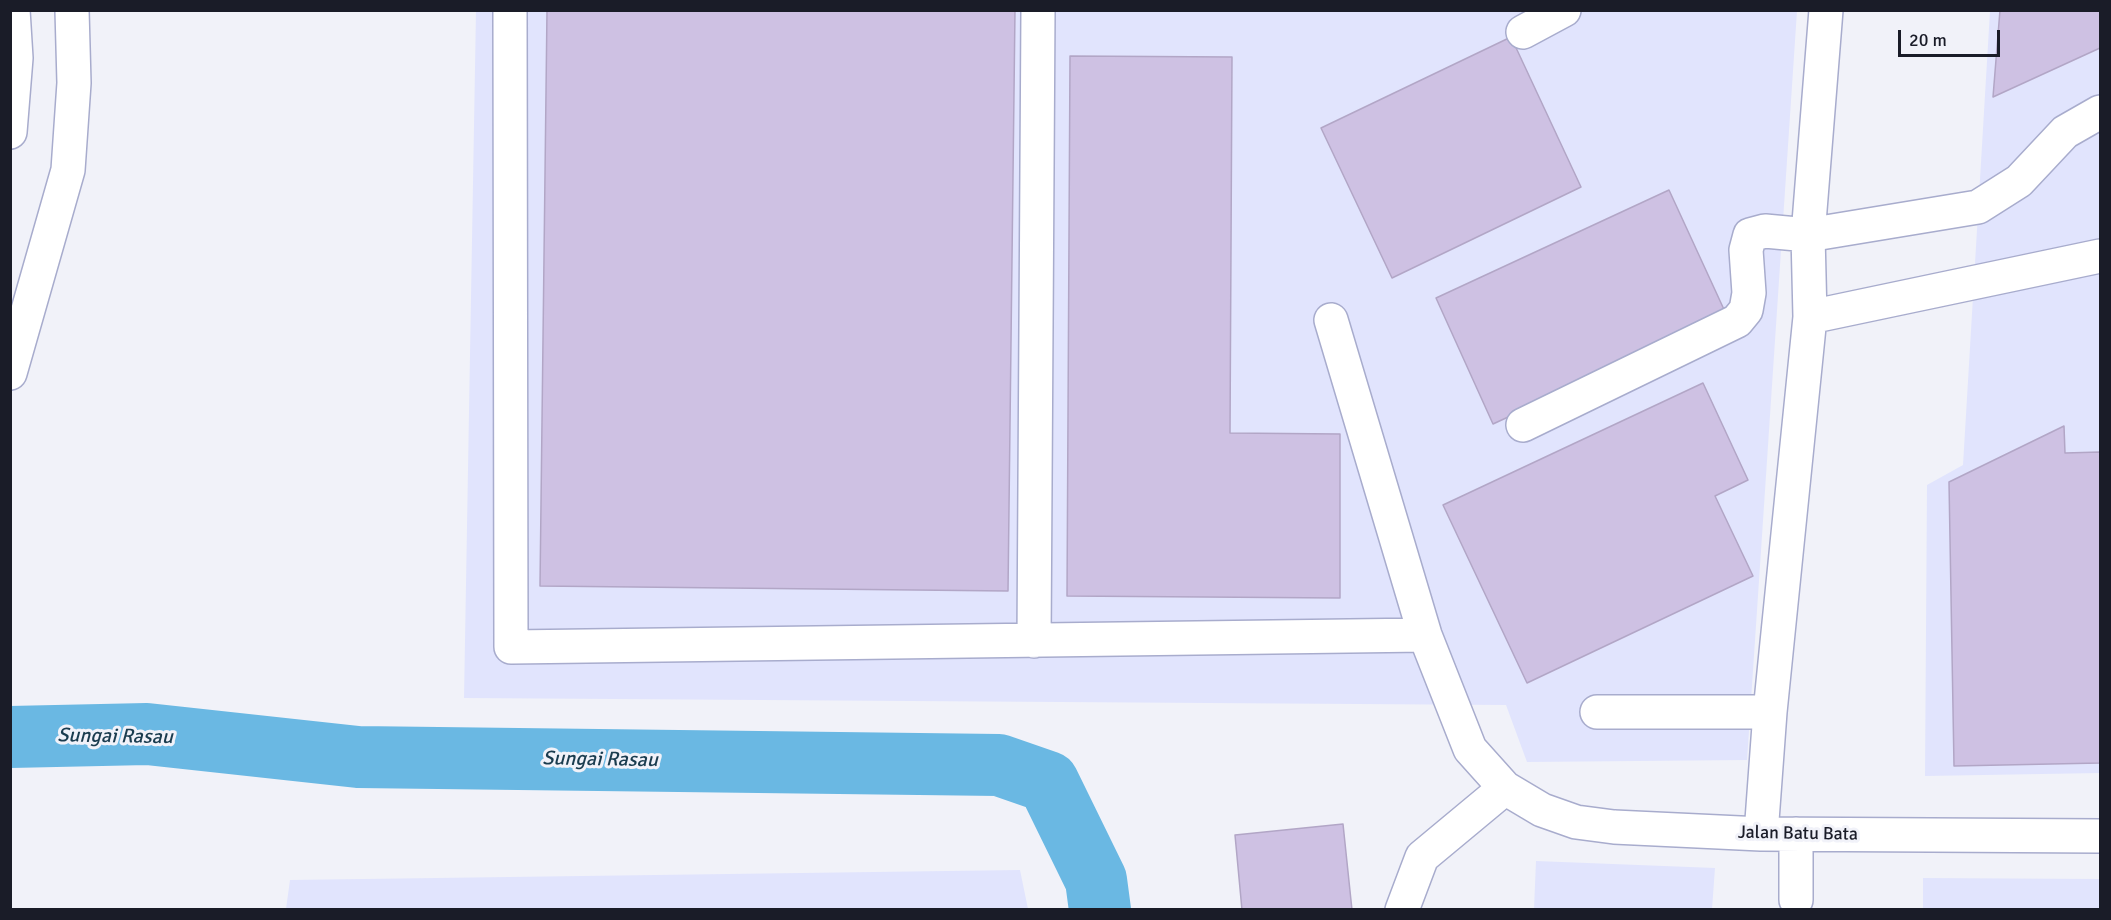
<!DOCTYPE html>
<html>
<head>
<meta charset="utf-8">
<style>
  body { margin:0 }
  #map { position:relative; width:2111px; height:920px; overflow:hidden; background:#f1f2f9; font-family:Signika,sans-serif }
  canvas { display:block }
  .frame { position:absolute; inset:0; border:12px solid #1a1c28; pointer-events:none }
  .scale { position:absolute; left:1898px; top:30px; width:102px; height:27px; box-sizing:border-box; border:3px solid #1a1c28; border-top:0; padding-left:8px; font-size:18px; line-height:21px; white-space:nowrap; color:#1a1c28; -webkit-text-stroke:4px #f1f2f9; paint-order:stroke }
</style>
</head>
<body>
<div id="map">
<canvas width="2111" height="920"></canvas>
<div class="frame"></div>
<div class="scale">20 m</div>
</div>
<script>
const ctx = document.querySelector('canvas').getContext('2d');
ctx.lineJoin = 'round';
function fillPath(path, color) {
  ctx.fillStyle = color;
  ctx.fill(path, 'evenodd');
}
function trace(path, color, width, dash) {
  ctx.strokeStyle = color;
  ctx.lineWidth = width;
  ctx.lineCap = dash ? 'butt' : 'round';
  ctx.setLineDash(dash || []);
  ctx.stroke(path);
}
function write(font, color, halo, rows, align = 'center') {
  ctx.font = font + ' Signika,sans-serif';
  ctx.lineWidth = 6;
  ctx.setLineDash([]);
  ctx.textBaseline = 'middle';
  ctx.strokeStyle = halo;
  ctx.fillStyle = color;
  for (const [text, x, y, turn = 0] of rows) {
    ctx.save();
    ctx.translate(x, y);
    ctx.rotate((+turn || 0) * Math.PI / 180);
    ctx.textAlign = isNaN(turn) ? turn : align;
    if (halo) ctx.strokeText(text, 0, 0);
    ctx.fillText(text, 0, 0);
    ctx.restore();
  }
}
fillPath(new Path2D(`
  M476 11H1797L1747 760 1527 762 1506 705 464 698Z
  M1990 11H2100V773L1925 776 1927 485 1963 465Z
  M1536 861 1715 868 1712 909H1534Z
  M1020 870 1028 909H286L290 880Z
  M1923 878 2100 879V909H1923Z`), '#e1e4fd');
trace(new Path2D(`
  M10 737 147 734 358 757 999 765 1048 782 1096 880 1100 910`), '#6ab8e3', 62);
const building = new Path2D(`
  M547 10H1015L1008 591 540 586Z
  M2000 10H2100V48L1993 97Z
  M1511 37 1581 187 1392 278 1321 128Z
  M1070 56 1232 57 1230 433 1340 434V598L1067 596Z
  M1669 190 1727 316 1493 424 1436 298Z
  M1703 383 1748 480 1715 496 1753 576 1527 683 1443 505Z
  M2064 426 2065 453 2100 452V763L1954 766 1949 482Z
  M1343 824 1352 910H1242L1235 835Z`);
fillPath(building, '#cec1e3');
trace(building, '#b2a6c6', 1.5);
const minor = new Path2D(`
  M510 10 511 647 1425 635
  M1523 32 1564 10
  M1810 317 2100 256
  M1331 320 1425 635 1470 749 1505 788 1542 810 1576 822 1614 827 1761 834 2100 836
  M1523 425 1737 321 1746 310 1749 293 1746 250 1750 235 1765 231 1808 235 1978 207 2019 181 2065 132 2100 112
  M1034 641 1038 10
  M1597 712H1770
  M1761 834 1770 712 1810 317 1808 235 1826 10
  M1796 900V834
  M1402 910 1422 857 1505 788`);
const highway = new Path2D(`
  M10 132 16 58 13 10
  M10 373 68 170 74 83 72 10`);
trace(minor, '#a8accd', 36);
trace(highway, '#a8accd', 36);
trace(minor, '#fff', 33);
trace(highway, '#fff', 33);
write('18px', '#1a1c28', '#f1f2f9', [
  ["Jalan Batu Bata",1798,834,1]
]);
write('italic 20px', '#1a3c4f', '#f1f2f9', [
  ["Sungai Rasau",115,737,1],
  ["Sungai Rasau",600,760,1]
]);
</script>
</body>
</html>
